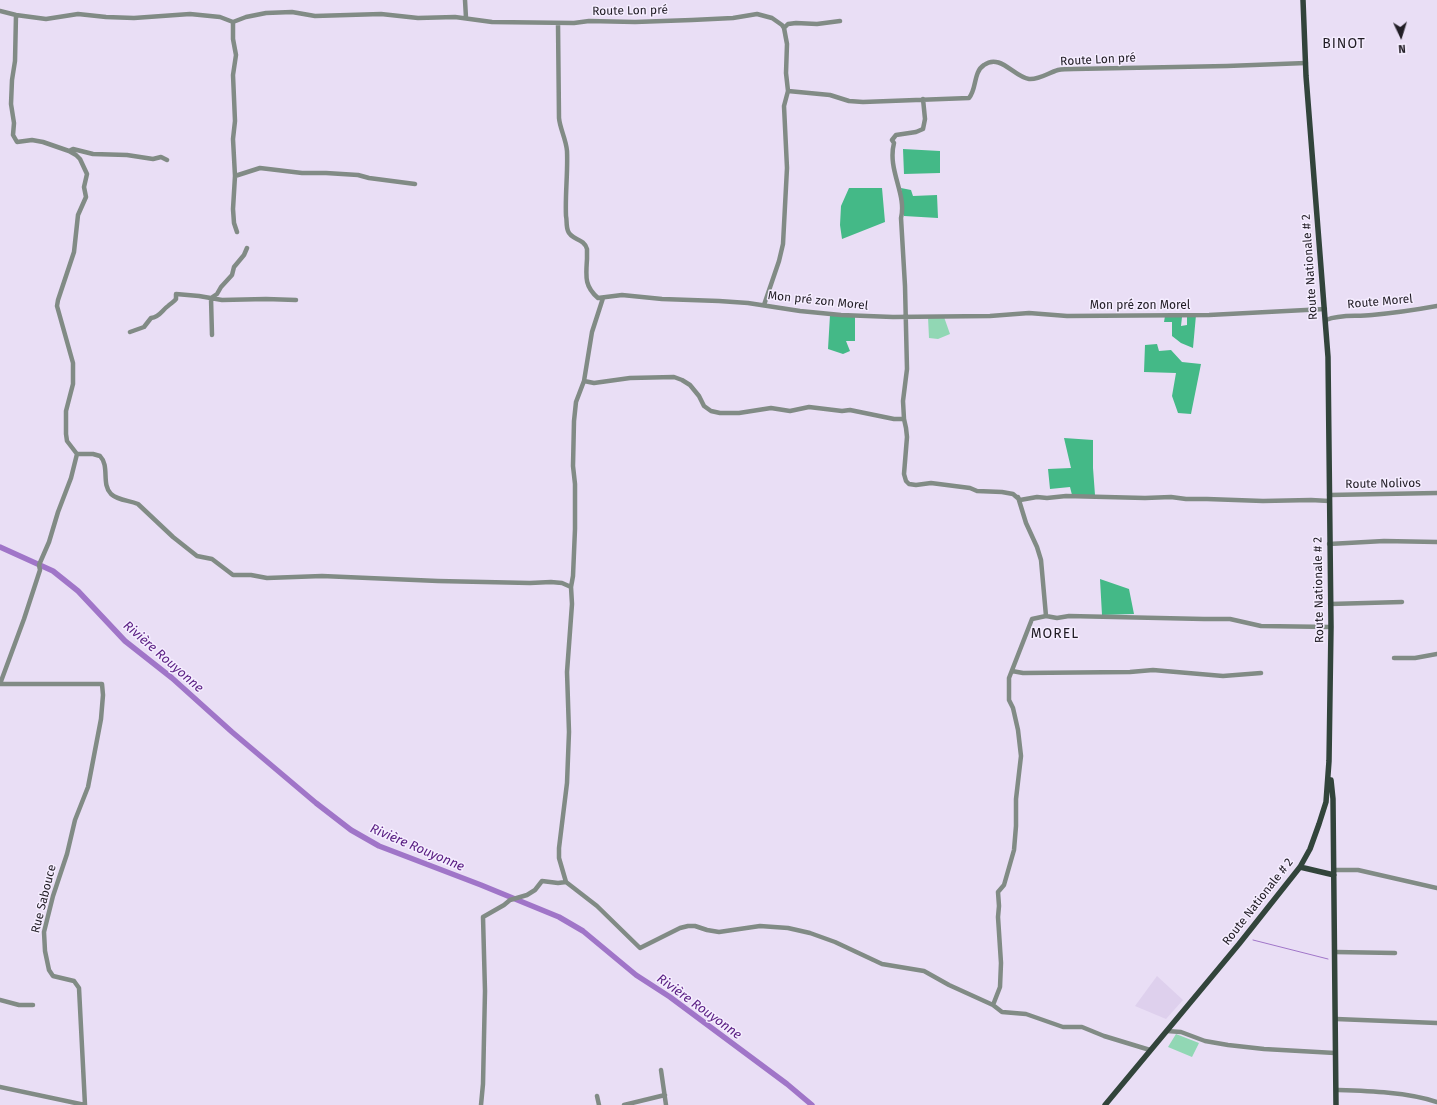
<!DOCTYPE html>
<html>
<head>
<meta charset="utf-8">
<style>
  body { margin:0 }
  #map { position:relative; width:1437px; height:1105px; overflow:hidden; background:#e9def5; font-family:"Fira Sans",sans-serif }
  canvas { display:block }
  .north { position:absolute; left:1381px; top:16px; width:40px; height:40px; -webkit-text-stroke:3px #f5edff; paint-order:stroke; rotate:176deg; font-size:11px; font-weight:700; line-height:16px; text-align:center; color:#211d25 }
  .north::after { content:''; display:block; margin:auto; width:14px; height:18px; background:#211d25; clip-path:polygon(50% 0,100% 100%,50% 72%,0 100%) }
</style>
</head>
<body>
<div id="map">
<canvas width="1437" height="1105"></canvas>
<div class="north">N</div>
</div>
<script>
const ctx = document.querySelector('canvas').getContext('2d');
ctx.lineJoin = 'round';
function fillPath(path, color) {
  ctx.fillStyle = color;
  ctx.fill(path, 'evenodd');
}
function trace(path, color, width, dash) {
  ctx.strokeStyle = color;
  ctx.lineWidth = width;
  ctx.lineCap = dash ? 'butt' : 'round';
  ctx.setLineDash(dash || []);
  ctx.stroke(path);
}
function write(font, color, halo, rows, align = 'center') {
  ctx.font = font + ' "Fira Sans",sans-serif';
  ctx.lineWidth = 3;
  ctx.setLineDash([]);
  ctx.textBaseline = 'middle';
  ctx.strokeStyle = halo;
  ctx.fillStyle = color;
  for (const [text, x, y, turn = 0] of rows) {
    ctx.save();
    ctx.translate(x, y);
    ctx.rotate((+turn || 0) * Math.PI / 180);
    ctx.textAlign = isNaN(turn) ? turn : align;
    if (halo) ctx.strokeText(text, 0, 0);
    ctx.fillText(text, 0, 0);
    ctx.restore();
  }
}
fillPath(new Path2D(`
  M1157 976 1183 1000 1166 1019 1135 1006Z`), '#ded0ed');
fillPath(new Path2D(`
  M928 317H944L950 334 938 339 929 338Z
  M1176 1034 1199 1043 1192 1057 1168 1047Z`), '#91d7b4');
fillPath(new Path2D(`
  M903 149 940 151V173L904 174Z
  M849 188H882L885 222 842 239 840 225 841 206Z
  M901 188 911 190 913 196 937 195 938 218 904 216Z
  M830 315H855V341H846L850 351 843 354 828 349Z
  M1196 315 1193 348 1181 343 1172 336V322H1164L1165 316 1182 317 1181 326 1187 325V316Z
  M1157 344 1159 351 1171 350 1182 362 1201 364 1191 414 1178 413 1172 396 1176 373 1144 372 1145 345Z
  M1064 438 1093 440V468L1095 495H1072L1070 487 1050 489 1048 469 1071 468Z
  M1100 579 1129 589 1134 614 1102 615Z`), '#44b987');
trace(new Path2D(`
  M1253 940 1328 959`), '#a075c8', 1);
trace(new Path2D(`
  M0 547 53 571 78 591 125 641 172 678 232 732 316 803 351 830 379 846 481 885 559 917 583 931 636 975 670 997 787 1084 812 1105`), '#a075c8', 5.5);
trace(new Path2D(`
  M465 0 466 18
  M0 11 16 15 46 19 78 14 106 17 134 18 190 14 220 17 233 22 246 17 266 13 292 12 315 16 381 14 418 18 455 17 492 22 574 23 589 21 635 22 692 20 733 18 757 14 772 18 782 25 784 28 787 44 786 73 788 91 830 95 849 101 863 102 969 98C977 89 973 72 984 65 1000 53 1014 77 1029 79 1039 80 1048 73 1058 70 1063 69 1069 69 1074 69L1227 66 1306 63
  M233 22V39L236 55 233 75 235 121 233 139 235 176 233 209 234 223 237 232
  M558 23 559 118C560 129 566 139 567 151 568 172 565 194 566 216 567 220 566 226 568 231 571 240 584 238 587 249 587 252 587 256 587 259 586 276 584 286 598 298L622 295 662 299 719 301 748 303 800 311 841 315 893 317 990 316 1029 313 1067 316 1209 315 1325 309
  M784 28 788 24 796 23 817 24 840 21
  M923 99 925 119 923 129 916 132 896 135 892 140 894 143C887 170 907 194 901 218L905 286 907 369 903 401 904 419 906 428 907 437 904 474 906 481 909 484 916 485 931 483 970 488 977 491 1002 492 1013 494 1020 500 1037 497 1047 498 1066 496 1145 498 1171 497 1186 499H1207L1263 501 1311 500 1329 501
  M69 151 73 149 93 154 127 155 153 159 161 157 167 160
  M235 176 260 168 302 173H326L358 175 369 178 415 184
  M603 298 592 332 584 381 576 402 574 421 573 466 575 484V529L573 576 571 587 572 604 567 672 569 732 567 783 559 848V858L566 882 597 906 640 948 680 928 688 926H695L707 930 719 932 760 926 788 928 810 933 835 942 882 964 924 971 949 985 993 1005 1002 1012 1026 1014 1063 1027H1082L1104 1036 1150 1050
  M764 305 779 261 783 244 787 168 784 106 788 91
  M1326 320C1341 314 1356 317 1372 315 1394 313 1415 310 1437 306
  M130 332 144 327 151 318C160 317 162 310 168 306 171 303 174 302 176 299V294L199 296 222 300 266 299 296 300
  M212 335 211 298 217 294 221 287 232 275 234 267 244 255 247 248
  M584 381 594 383 630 378 674 377 682 380 690 385 699 396 704 406 711 411 720 413H739L771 408 790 411 809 407 842 411 850 410 894 419H904
  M77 454H93L100 456C110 466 101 484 111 494 119 501 129 500 138 504L173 537 197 556 212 559 233 575H251L267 578 322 576 438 581 530 583 551 582 562 583 571 587
  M1329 495 1437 493
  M1018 497 1026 523 1037 547 1041 560 1046 616
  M1329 544 1384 541 1437 542
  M1330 604 1402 602
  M1394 658H1415L1437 654
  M1012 671 1023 673 1130 672 1153 670 1223 676 1261 673
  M0 684 24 619 40 570 39 565 49 542 58 512 71 478 77 454 67 441 66 434V411L73 384V363L57 306 58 300 74 252 78 215 86 197 84 187 87 174 80 159 76 155 69 151 43 142 32 140 17 142 13 135 14 123 11 104 12 80 15 61 16 15
  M0 684H102L103 695 101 719 88 787 75 820 67 854 53 896 44 932 45 951 49 970 53 976 74 981 79 988 85 1105
  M1334 870H1358L1437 888
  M1335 952 1395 953
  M0 1000 19 1005H33
  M993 1005 1000 987 1001 963 998 917 999 906 998 892 1004 885 1014 850 1016 826V799L1021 756 1018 730 1013 708 1009 700V678L1032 619 1046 616 1057 618 1069 616 1204 619H1230L1261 626 1331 627
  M1336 1019 1437 1023
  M1167 1031 1181 1032 1205 1041 1228 1045 1264 1049 1335 1053
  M661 1070 666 1105
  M0 1087 85 1105
  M1336 1090C1368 1091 1407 1092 1437 1102
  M597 1096 599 1105
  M481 1105 483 1084 485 991 483 917 504 905 510 900 527 895 535 890 542 881 558 883 566 882
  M624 1105 665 1095`), '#818b85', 4.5);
trace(new Path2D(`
  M1331 780 1333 799 1336 1105
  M1300 867 1334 875
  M1105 1105 1239 944 1300 867 1310 849 1319 824 1326 802 1329 761 1331 627 1328 357 1306 76 1303 0`), '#32443b', 5.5);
write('12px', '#211d25', '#f5edff', [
  ["Route Lon pré",630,11,-1],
  ["Route Lon pré",1098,60,-3],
  ["Route Nationale # 2",1310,267,-94],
  ["Mon pré zon Morel",818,301,6],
  ["Route Morel",1380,302,-5],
  ["Mon pré zon Morel",1140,306],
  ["Route Nolivos",1383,484,-1],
  ["Route Nationale # 2",1319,590,-91],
  ["Rue Sabouce",44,899,-76],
  ["Route Nationale # 2",1258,902,-52]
]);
write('italic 13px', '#5b2084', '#f5edff', [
  ["Rivière Rouyonne",163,657,41],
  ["Rivière Rouyonne",417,848,23],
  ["Rivière Rouyonne",699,1007,36]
]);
ctx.letterSpacing = '1px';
write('14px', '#211d25', '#f5edff', [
  ["BINOT",1344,44],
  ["MOREL",1055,634]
]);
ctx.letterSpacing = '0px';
</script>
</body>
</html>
